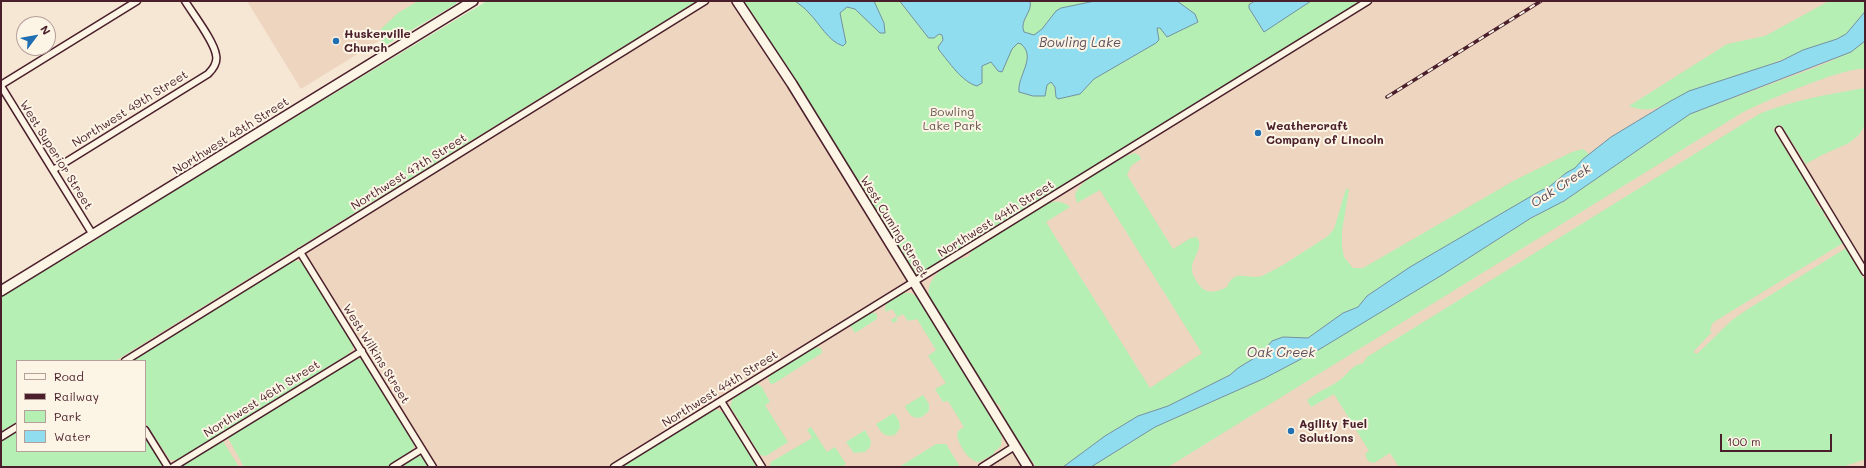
<!DOCTYPE html>
<html>
<head>
<meta charset="utf-8">
<style>
  body { margin:0 }
  #map { position:relative; width:1866px; height:468px; overflow:hidden; background:#f6e6d4; font-family:Mali,sans-serif }
  canvas { display:block }
  .frame { position:absolute; inset:0; border:2px solid #4a1f2b; pointer-events:none }
  .legend { position:absolute; left:16px; top:360px; width:130px; height:92px; box-sizing:border-box; background:#fcf5e5; border:1px solid #b59f9b; margin:0; padding:5px 7px; list-style:none; font-size:12px; color:#4a1f2b }
  .legend li { display:flex; align-items:center; gap:8px; height:20px }
  .legend b { width:20px; border:1px solid #b59f9b }
  .north { position:absolute; left:16px; top:16px; width:40px; height:40px; box-sizing:border-box; background:#fcf5e5; border:1px solid #b59f9b; border-radius:50%; rotate:58deg; font-size:11px; font-weight:700; line-height:16px; text-align:center; color:#4a1f2b }
  .north::after { content:''; display:block; margin:auto; width:14px; height:18px; background:#1f6fb2; clip-path:polygon(50% 0,100% 100%,50% 72%,0 100%) }
  .scale { position:absolute; left:1720px; top:434px; width:112px; height:18px; box-sizing:border-box; border:2px solid #4a1f2b; border-top:0; padding-left:5px; font-size:12px; line-height:14px; white-space:nowrap; color:#4a1f2b; -webkit-text-stroke:3px #fcf5e5; paint-order:stroke }
</style>
</head>
<body>
<div id="map">
<canvas width="1866" height="468"></canvas>
<div class="frame"></div>
<ul class="legend">
<li><b style="height:5px;background:#fcf5e5"></b>Road</li>
<li><b style="height:5px;background:#4a1f2b"></b>Railway</li>
<li><b style="height:11px;background:#b5efb4"></b>Park</li>
<li><b style="height:11px;background:#90ddf0"></b>Water</li>
</ul>
<div class="north">N</div>
<div class="scale">100 m</div>
</div>
<script>
const ctx = document.querySelector('canvas').getContext('2d');
ctx.lineJoin = 'round';
function fillPath(path, color) {
  ctx.fillStyle = color;
  ctx.fill(path, 'evenodd');
}
function trace(path, color, width, dash) {
  ctx.strokeStyle = color;
  ctx.lineWidth = width;
  ctx.lineCap = dash ? 'butt' : 'round';
  ctx.setLineDash(dash || []);
  ctx.stroke(path);
}
function write(font, color, halo, rows, align = 'center') {
  ctx.font = font + ' Mali,sans-serif';
  ctx.lineWidth = 4;
  ctx.setLineDash([]);
  ctx.textBaseline = 'middle';
  ctx.strokeStyle = halo;
  ctx.fillStyle = color;
  for (const [text, x, y, turn = 0] of rows) {
    ctx.save();
    ctx.translate(x, y);
    ctx.rotate((+turn || 0) * Math.PI / 180);
    ctx.textAlign = isNaN(turn) ? turn : align;
    if (halo) ctx.strokeText(text, 0, 0);
    ctx.fillText(text, 0, 0);
    ctx.restore();
  }
}
fillPath(new Path2D(`
  M247 1H443L301 89Z
  M501 1H1865V467H1V305ZM17 361H145V451H17Z`), '#eed5bf');
fillPath(new Path2D(`
  M418 1H457L456 4 386 45 381 42V29L398 13Z
  M487 1H697L115 361H17V422L1 432V296L83 248 193 179Z
  M737 1H1368L914 283Z
  M1829 1H1865V12L1846 34 1837 39 1669 102C1655 110 1645 112 1629 106L1727 44 1765 36Z
  M1865 41V69C1849 65 1757 104 1740 114L1168 467H1091L1155 427 1265 378 1531 218 1564 201 1690 114 1817 67 1851 52Z
  M1865 88V125L1859 135 1849 143 1822 155 1806 164 1781 125 1773 129 1816 199 1815 202 1824 212V216L1826 217 1843 243 1717 320 1712 324 1710 331 1712 332 1693 352 1697 354 1732 320 1748 309 1846 248 1865 281V458L1863 460 1842 467H1399L1390 453 1374 463 1368 461 1365 454 1369 451 1334 394 1311 407 1307 400C1317 392 1328 388 1337 382 1347 376 1351 365 1363 363L1367 357 1759 114C1794 100 1828 94 1865 88Z
  M1583 149 1589 154 1575 168 1566 173 1549 187 1540 191 1410 267 1367 296 1358 307 1343 313 1308 338 1283 337 1272 341 1261 354 1238 368 1230 375 1168 406 1138 417 1105 436 1063 467H1036L1001 414V408L998 404 996 405 990 396 929 296C925 277 951 259 968 257L973 249 1048 203C1057 201 1063 201 1070 207L1046 222 1150 388 1202 353 1100 190 1077 203 1075 194C1083 178 1117 157 1135 153L1140 156 1141 159 1131 166 1127 175 1173 249 1191 238 1197 237C1204 248 1193 256 1192 267 1191 272 1194 277 1197 282 1205 295 1215 293 1227 287 1235 268 1246 280 1262 276L1283 265 1328 236 1334 229 1346 189H1349L1342 231V246L1344 257 1353 268H1363L1515 180 1572 152Z
  M292 260 301 262 305 265 353 344V349L347 355 178 460H170L145 422V361H130Z
  M902 293H911L920 299 1002 433 1001 446 994 452V454L979 462C968 461 960 446 957 436L958 431 964 427 948 401 943 402 935 389 946 383 928 356 936 350 917 319 908 321 903 314 896 318 898 320 893 323 891 320 897 316 892 309 886 312 885 309 886 303Z
  M871 312 877 314V319L855 333 850 325Z
  M815 347 821 348 822 353 773 384 770 383 768 378 771 374Z
  M355 358 363 360 414 442V447L408 454 387 467H244L228 438 231 434Z
  M757 384 762 387 770 402 765 405 788 442 766 456 760 455 730 406 733 398Z
  M923 395 929 404V411L922 417C912 420 909 414 905 406Z
  M715 409 725 413 759 467H621Z
  M894 413 899 421 900 428 895 435C884 438 881 432 876 424Z
  M811 427 827 452 835 447 846 464 842 467H769L771 462 812 438 807 429Z
  M865 430 871 441 870 447 865 452 854 453 846 442Z
  M17 431V451H145V435L162 463V467H1V441Z
  M220 441H223L239 467H179Z
  M936 444H946L960 467H899Z
  M415 456 422 457 429 467H398Z`), '#b5efb4');
const water = new Path2D(`
  M795 1H874L884 23 885 33H880L855 9 847 7 840 13 846 43 843 46C828 41 820 24 809 13 805 8 800 5 795 1Z
  M900 1H1030C1033 12 1019 20 1024 32L1034 35 1042 29 1056 11 1061 8 1095 1H1177L1195 14 1198 22 1167 37 1160 28H1157L1159 40 1156 43 1094 79 1080 94 1058 99 1056 97 1055 87 1051 82 1047 85 1045 96H1033L1019 92C1017 76 1037 57 1021 44L1018 43 1012 49 1002 72 998 71 991 62 982 66V83L977 86C962 82 949 62 939 50L938 47 943 40 942 35 939 34 934 38H929Z
  M1255 1H1311L1264 32 1249 8V5Z
  M1865 12V41L1851 52 1690 114 1564 201 1531 218 1442 275 1320 349 1265 378 1155 427 1091 467H1063L1105 436 1138 416 1168 406 1230 375 1238 368 1261 354 1272 341 1283 337 1308 338 1343 313 1358 307 1367 296 1410 267 1540 191 1549 187 1566 173 1575 168 1583 159 1611 137 1669 102 1689 91 1781 61 1803 50 1837 39 1846 34Z`);
fillPath(water, '#90ddf0');
trace(water, '#7491a1', 1);
const street = new Path2D(`
  M1 85 137 1
  M1 86 93 235
  M1779 130 1865 272
  M53 170 208 74C213 69 218 63 216 55 214 41 193 14 185 1
  M300 252 433 467
  M125 361 705 1
  M721 401 762 467
  M145 430 168 467
  M1 437 17 427
  M173 467 362 351
  M393 467 422 449
  M614 467 1368 1
  M982 467 1015 446`);
const secondary = new Path2D(`
  M737 1 792 84 1028 467
  M1 291 473 1`);
trace(street, '#4a1f2b', 9);
trace(secondary, '#4a1f2b', 12);
trace(street, '#fcf5e5', 6);
trace(secondary, '#fcf5e5', 9);
const rail = new Path2D(`
  M1387 97 1541 1`);
trace(rail, '#4a1f2b', 3.5);
trace(rail, '#fcf5e5', 2, [6]);
for (const [x, y, r, color] of [
  [336,41,4,"#1f6fb2"],
  [1258,133,4,"#1f6fb2"],
  [1291,431,4,"#1f6fb2"]
]) {
  const dot = new Path2D();
  dot.arc(x, y, r, 0, 2 * Math.PI);
  ctx.fillStyle = color;
  ctx.fill(dot);
  trace(dot, '#fcf5e5', 1.5);
}
write('bold 12px', '#4a1f2b', '#fcf5e5', [
  ["Huskerville",344,34],
  ["Church",344,48],
  ["Weathercraft",1266,126],
  ["Company of Lincoln",1266,140],
  ["Agility Fuel",1299,424],
  ["Solutions",1299,438]
], 'left');
write('12px', '#4a1f2b', '#fcf5e5', [
  ["Northwest 49th Street",130,109,-32],
  ["Northwest 48th Street",231,136,-32],
  ["West Superior Street",56,155,58],
  ["Northwest 47th Street",409,172,-32],
  ["Northwest 44th Street",996,219,-32],
  ["West Cuming Street",894,227,58],
  ["West Wilkins Street",376,354,58],
  ["Northwest 44th Street",720,389,-32],
  ["Northwest 46th Street",262,399,-32]
]);
write('12px', '#65534d', '#fcf5e5', [
  ["Bowling",952,112],
  ["Lake Park",952,126]
]);
write('italic 13px', '#5c4e5c', '#fcf5e5', [
  ["Bowling Lake",1080,43],
  ["Oak Creek",1561,186,-33],
  ["Oak Creek",1281,353]
]);
</script>
</body>
</html>
